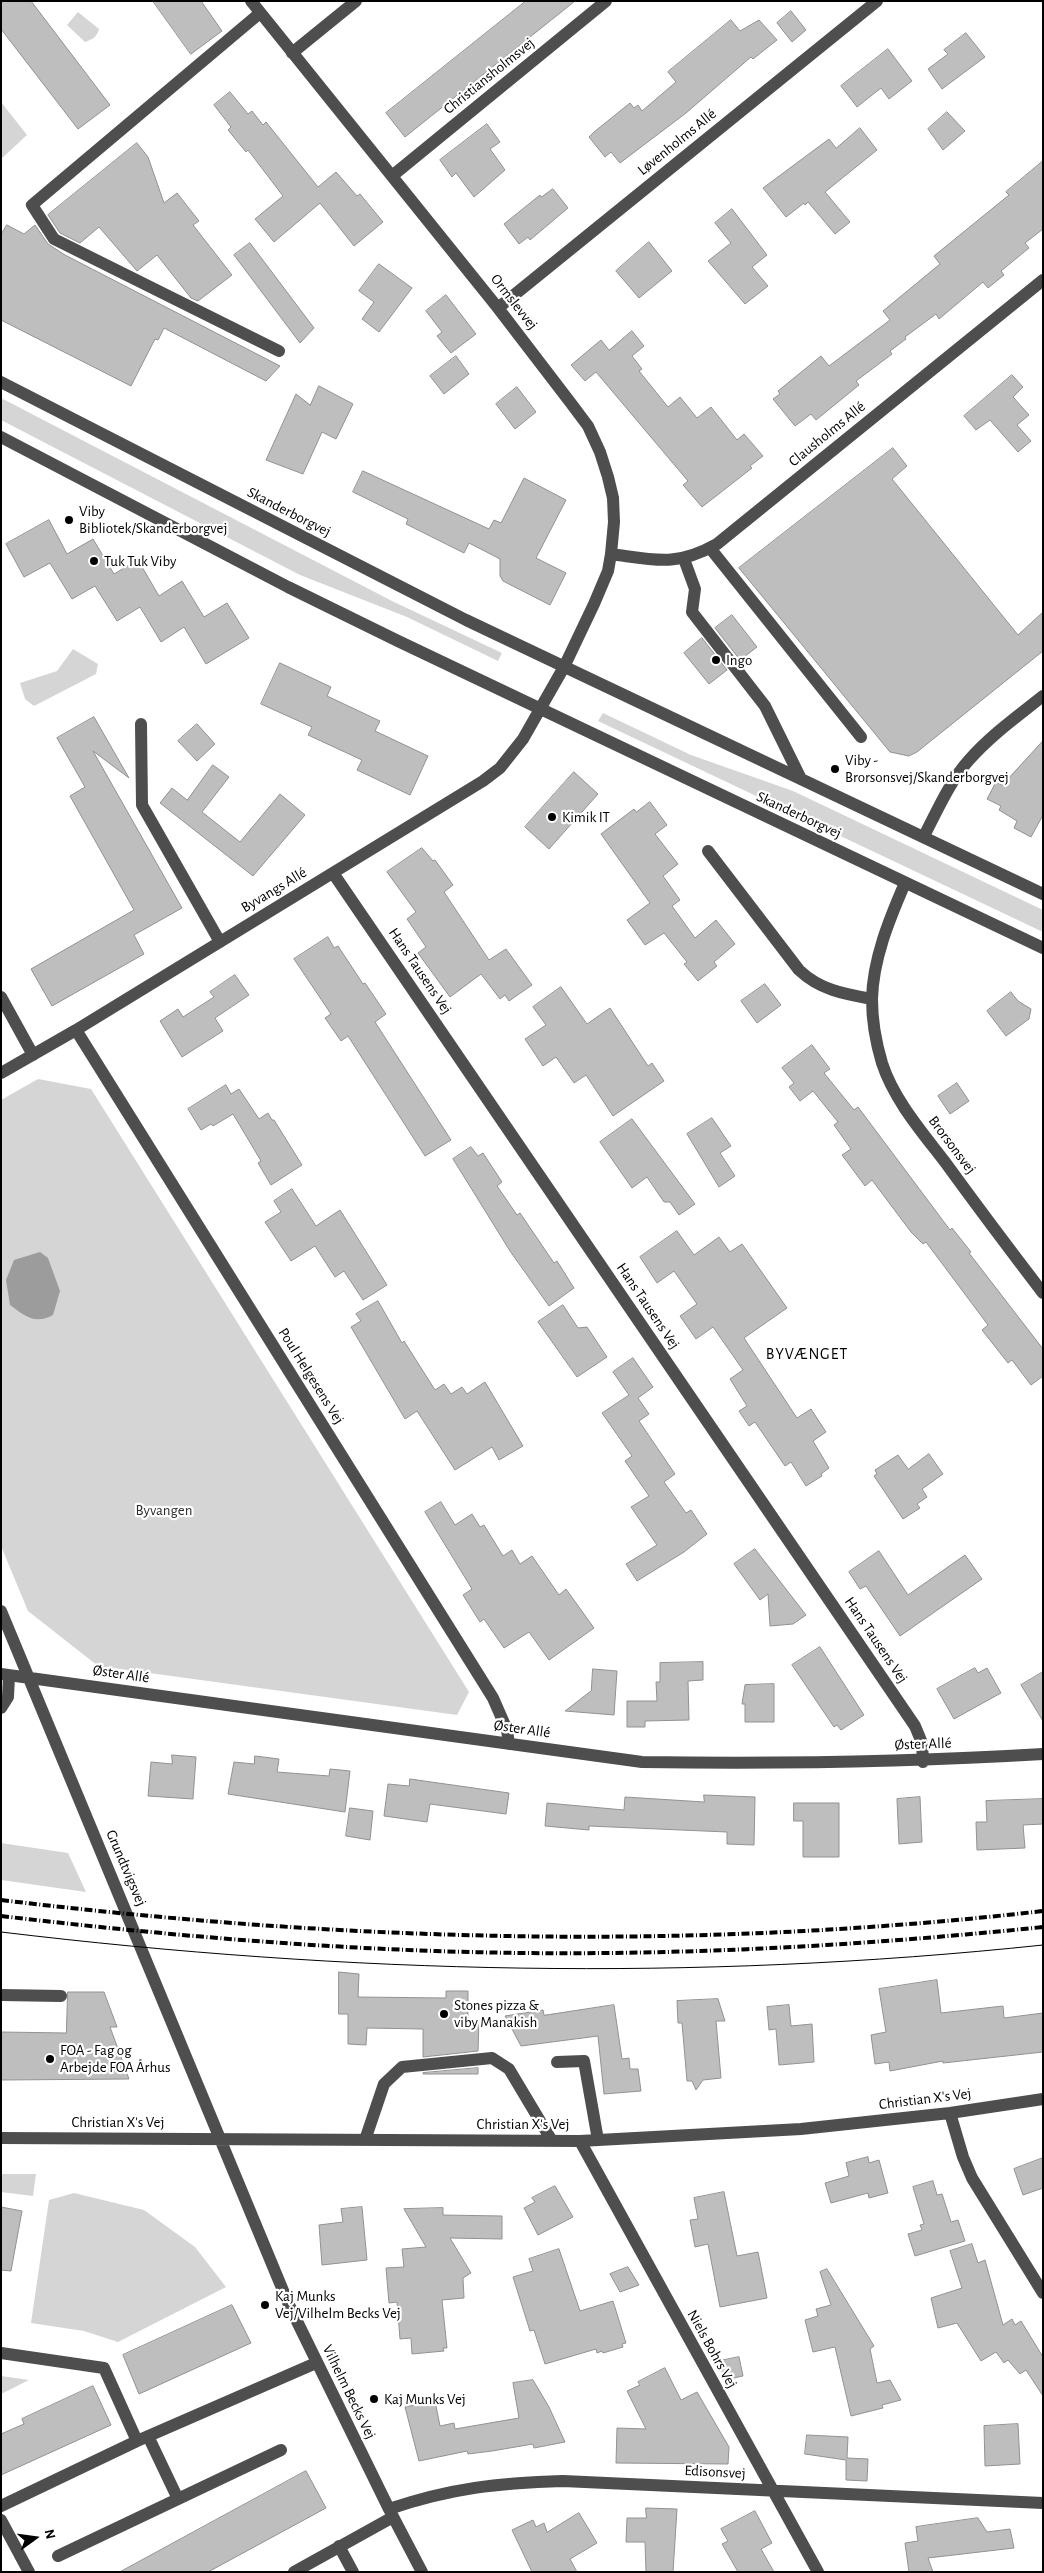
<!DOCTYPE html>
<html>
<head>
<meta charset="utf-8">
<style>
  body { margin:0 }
  #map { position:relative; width:1044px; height:2573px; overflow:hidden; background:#fff; font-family:"Alegreya Sans",sans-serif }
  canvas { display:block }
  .frame { position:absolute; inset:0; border:2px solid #000; pointer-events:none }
  .north { position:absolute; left:10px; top:2513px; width:50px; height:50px; -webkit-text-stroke:4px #fff; paint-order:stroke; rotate:76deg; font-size:14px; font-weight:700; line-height:20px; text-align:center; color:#000 }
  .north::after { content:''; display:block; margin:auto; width:18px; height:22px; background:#000; clip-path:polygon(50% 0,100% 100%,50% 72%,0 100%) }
</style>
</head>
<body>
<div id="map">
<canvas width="1044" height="2573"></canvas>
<div class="frame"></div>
<div class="north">N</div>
</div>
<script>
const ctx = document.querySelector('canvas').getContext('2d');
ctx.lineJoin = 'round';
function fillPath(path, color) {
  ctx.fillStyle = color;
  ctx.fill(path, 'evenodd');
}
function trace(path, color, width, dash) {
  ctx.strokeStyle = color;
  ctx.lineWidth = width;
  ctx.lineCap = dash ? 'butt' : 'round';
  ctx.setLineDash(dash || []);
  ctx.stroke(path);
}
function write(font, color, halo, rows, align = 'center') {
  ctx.font = font + ' "Alegreya Sans",sans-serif';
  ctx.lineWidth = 4.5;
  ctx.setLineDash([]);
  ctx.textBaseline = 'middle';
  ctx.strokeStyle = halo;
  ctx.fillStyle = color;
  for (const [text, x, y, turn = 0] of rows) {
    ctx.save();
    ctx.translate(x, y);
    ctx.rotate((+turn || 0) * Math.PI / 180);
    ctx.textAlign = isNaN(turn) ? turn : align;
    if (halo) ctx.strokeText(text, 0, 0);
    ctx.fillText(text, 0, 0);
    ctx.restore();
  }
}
fillPath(new Path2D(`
  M78 12 99 29C97 37 93 39 85 42L67 25Z
  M1 102 27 135 1 159Z
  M1 398 392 601 502 653 498 661 407 617 300 575 1 420Z
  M73 649 98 664 96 674 34 706 25 699 20 683 57 671Z
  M603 713 691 755 793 791 1043 910V932L598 721Z
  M38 1079 91 1089 469 1692 457 1715 98 1666 28 1611 1 1546V1100Z
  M1 1843 68 1853 86 1892 1 1880Z
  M1 2174H36L33 2196 1 2192Z
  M74 2193 144 2210 195 2247 226 2287 118 2342 84 2331 31 2323 49 2200Z
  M1 2376 29 2380 1 2394Z`), '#d5d5d5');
fillPath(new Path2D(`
  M40 1252 48 1258 60 1291 53 1315C35 1325 25 1316 10 1305L6 1280 14 1260Z`), '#9c9c9c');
const building = new Path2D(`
  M1 1H31L110 105 78 129 1 29Z
  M153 1H201L222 31 191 54Z
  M526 1H575L405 137 386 113Z
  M791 11 806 30 792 42 777 23Z
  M731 20 740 31 759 20 777 40 753 59 751 57 686 113 620 163 611 152 605 157 589 137 594 132 630 103 634 108 638 105 642 111 676 82 668 72Z
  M966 33 985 57 942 89 928 69 948 54 944 50Z
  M888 49 912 81 889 99 881 88 857 107 841 86Z
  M230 92 248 114 252 111 263 125 266 122 318 187 336 172 357 196 360 194 383 222 354 246 320 203 274 242 255 219 283 196 248 150 246 152 228 130 231 127 214 105Z
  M947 112 965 131 943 150 928 129Z
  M487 124 500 142 490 149 505 170 474 197 456 173 452 177 440 160Z
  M860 128 877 150 825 192 850 222 835 234 808 202 805 205 804 203 786 217 763 188 829 139 836 148Z
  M137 143 148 157 164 203 177 193 199 221 193 225 232 275 198 301 191 298 157 255 137 271 99 227 80 243 60 233 48 215Z
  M1043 161V229L1025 243 1029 248 1001 271 1004 275 988 288 983 282 939 319 936 314 905 337 906 339 890 351 892 354 856 381 859 385 816 420 811 414 795 426 773 399 780 394 778 391 821 356 829 366 890 320 883 311 940 264 934 256 1009 195 1006 192Z
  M553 189 568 208 530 240 528 237 519 244 504 224 540 195 541 197Z
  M732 209 767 255 752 267 768 286 745 304 708 261 731 243 715 223Z
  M7 225 24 234 35 225 48 244 65 255 280 366 266 381 164 328 158 340 155 339 131 386 1 320V235Z
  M649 242 672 271 639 298 616 271Z
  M250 243 314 328 300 343 234 255Z
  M379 264 412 288 379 332 362 319 374 302 359 291Z
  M446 295 476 334 451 353 437 336 442 332 426 311Z
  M632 331 644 346 632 356 642 369 639 371 668 407 680 397 697 418 711 407 737 440 744 434 763 456 750 466 752 468 702 507 683 485 688 481 596 372 585 381 571 365 601 340 609 350Z
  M456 356 469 374 444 394 430 376Z
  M1012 375 1023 387 1013 397 1029 415 1017 425 1031 441 1018 452 990 420 976 430 964 416Z
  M319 386 353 404 336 439 322 432 303 474 266 460 296 394 310 405Z
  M517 387 536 412 515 429 496 404Z
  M893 448 907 466 892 479 1018 635 1043 612V651L917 752 909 756 890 752 739 568Z
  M363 471 489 529 494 520 501 523 524 478 566 500 536 558 566 573 550 605 503 581 500 576V559L469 543 464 553 406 524 408 519 353 492Z
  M49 520 67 554 93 539 114 574 138 560 159 596 182 581 204 617 227 603 249 638 206 664 184 627 161 642 140 607 117 621 95 586 72 599 50 563 24 577 6 544Z
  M732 615 757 647 740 660 715 628Z
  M702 638 727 670 709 684 684 653Z
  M280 663 331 687 327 696 380 721 375 731 428 756 410 795 357 770 362 760 308 735 312 727 261 704Z
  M94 717 129 778 93 751 182 908 134 935 144 954 52 1006 31 969 134 910 70 796 85 787 57 738Z
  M197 724 215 744 197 761 178 741Z
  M1043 741V815L1031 837 1014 828 1017 821 999 810 1001 806 987 799 996 782 1002 785Z
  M213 765 229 777 202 812 240 842 280 794 305 815 253 876 160 803 172 788 187 800Z
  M574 772 598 794 549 849 525 827Z
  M650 802 667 825 655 834 678 864 663 876 680 900 672 906 695 938 716 920 735 944 714 962 717 966 698 981 684 964 687 962 664 933 645 945 627 920 650 903 601 834 634 809 636 812Z
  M422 848 433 861 435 860 453 885 444 892 489 960 506 949 532 985 509 1001 505 995 500 999 481 974 450 997 418 953 426 947 407 919 416 912 387 872Z
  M328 937 334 948 338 946 363 984 365 983 386 1014 375 1022 451 1140 425 1156 348 1036 341 1041 325 1018 331 1014 294 959Z
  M235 975 249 995 215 1018 223 1031 182 1057 160 1021 178 1009 183 1017 214 997 210 992Z
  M765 984 781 1005 757 1023 741 1001Z
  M561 987 587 1024 610 1008 648 1066 652 1063 664 1081 613 1116 586 1075 574 1083 556 1057 543 1066 525 1039 546 1025 533 1007Z
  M1011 992 1018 1001 1031 1009 1029 1019 1006 1036 987 1011Z
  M812 1045 830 1069 824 1073 854 1110 858 1107 950 1230 952 1228 971 1252 969 1253 1043 1349V1376L1031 1385 1012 1360 1008 1363 982 1330 988 1325 926 1242 923 1244 911 1232 872 1180 865 1186 842 1155 851 1149 834 1125 838 1122 813 1091 800 1101 789 1087 794 1083 782 1068Z
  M957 1083 969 1101 950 1114 938 1096Z
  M226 1085 231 1094 239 1089 259 1119 268 1113 272 1120H274L302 1165 271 1185 258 1163 261 1161 233 1114 213 1126 211 1124 201 1130 188 1109Z
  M712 1118 731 1146 720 1153 735 1176 719 1187 687 1134Z
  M632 1119 695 1204 679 1215 670 1202H664L647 1177 632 1188 600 1142Z
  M471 1147 478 1156 483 1153 502 1182 497 1186 517 1215 520 1213 554 1263 557 1261 574 1288 549 1306 510 1251 453 1159Z
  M292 1189 316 1226 340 1210 387 1285 363 1300 344 1271 335 1277 315 1246 291 1261 265 1222 281 1212 274 1201Z
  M677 1231 694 1255 719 1237 730 1252 742 1244 787 1308 744 1338 795 1415 797 1418 811 1409 826 1432 813 1441 829 1468 821 1474 822 1476 806 1486 791 1462 785 1466 755 1422 749 1426 739 1411 747 1406 730 1379 743 1370 713 1327 696 1339 680 1316 697 1304 674 1271 657 1283 640 1257Z
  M378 1301 402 1343 404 1341 435 1390 444 1384 451 1394 462 1387 467 1394 485 1382 523 1446 499 1460 492 1447 455 1470 417 1411 405 1419 351 1327 361 1321 356 1314Z
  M563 1305 578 1328 587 1327 607 1357 577 1377 538 1322Z
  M633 1358 653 1387 638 1398 649 1414 639 1421 675 1474 664 1482 686 1513 691 1510 707 1534 684 1552 637 1581 626 1564 657 1545 631 1507 649 1496 625 1461 632 1456 602 1413 629 1395 613 1372Z
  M929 1454 943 1474 922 1489 927 1497 917 1504 920 1508 903 1519 874 1476 877 1474 875 1470 898 1455 908 1469Z
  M441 1502 455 1525 472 1514 480 1527 484 1525 503 1556 512 1550 520 1564 532 1556 559 1595 566 1589 594 1628 549 1660 529 1632 504 1648 484 1619 480 1622 463 1595 472 1589 425 1512Z
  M755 1549 806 1615 793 1624 770 1626 768 1594 760 1600 734 1564Z
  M879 1551 908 1595 965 1555 982 1579 900 1636 866 1586 860 1589 849 1572Z
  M820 1647 864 1715 841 1730 837 1725 834 1727 792 1665Z
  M703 1662V1680L688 1681 689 1720 645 1721V1727H627V1701H657L656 1682H660V1663Z
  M975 1668 978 1673 987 1668 1001 1693 954 1719 937 1689Z
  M593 1669 617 1671 614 1715 565 1711 591 1691Z
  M1043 1672V1721L1021 1685Z
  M774 1684V1722H745V1704H742L745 1685Z
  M172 1755 196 1757 193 1799 148 1796 151 1762 172 1764Z
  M255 1756 279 1759 277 1772 329 1776 330 1769 350 1771 345 1812 228 1794 234 1762 254 1764Z
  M410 1779 509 1793 506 1814 430 1804 427 1822 384 1816 388 1784 409 1786Z
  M704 1795 755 1797 754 1845 727 1844V1832L589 1826V1830L545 1826 547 1803 624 1810 625 1797 704 1802Z
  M920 1797 922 1842 899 1844 897 1799Z
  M1043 1799V1824L1023 1825 1025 1848 977 1850 976 1822H987L986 1801Z
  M794 1803H839V1857H803V1821H794Z
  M350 1808 373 1811 370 1840 346 1836Z
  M339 1972 359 1974 358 1997 446 1998V1991H468V2022L479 2020 478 2051 423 2057V2029L367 2028 366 2045 348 2044V2014H339Z
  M937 1980 941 2013 1003 2006 1004 2018 1043 2013V2052L943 2063V2061L890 2071 889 2062 875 2064 871 2035 886 2032 879 1989Z
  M68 1992H104L117 2027H110L129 2079 1 2080V2032L66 2033Z
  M718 1999 725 2021H716L721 2078 703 2080 696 2090 692 2081H687L682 2023H678L677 2001Z
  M614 2005 622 2059 629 2058 630 2069H638L641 2091 604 2094 598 2036 521 2046 505 2016 543 2010 544 2015Z
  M789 2005 791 2026 812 2024 814 2062 779 2065 776 2029 769 2030 767 2007Z
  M478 2068V2074H423V2073Z
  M868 2157 869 2163 879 2160 888 2193 869 2198 868 2193 831 2203 825 2183 849 2176 846 2163Z
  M1043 2158V2188L1023 2195 1014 2169Z
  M933 2181 937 2195 942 2194 951 2222 958 2220 965 2241 915 2256 908 2234 922 2230 920 2225 924 2224 913 2187Z
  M555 2186 573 2217 538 2235 524 2208 535 2202 532 2198Z
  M724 2192 737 2256 758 2252 767 2298 720 2307 708 2244 695 2247 690 2220 698 2219 694 2198Z
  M1 2207 22 2211 11 2271 1 2270Z
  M362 2207 367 2260 322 2265 319 2225 343 2222 341 2209Z
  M443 2208V2215L502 2216V2239L450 2238 471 2273 463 2278 464 2298 442 2300 447 2348H443L444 2351 412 2354 411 2338 400 2339 397 2302 389 2303 386 2268 404 2267 402 2249 426 2247 404 2209Z
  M972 2244 978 2263 985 2260 1003 2325 1012 2319 1015 2325 1021 2321 1043 2357V2396L1026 2370 1020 2374 1008 2360 1004 2363 996 2352 981 2361 957 2323 938 2328 931 2298 962 2288 950 2251Z
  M559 2249 580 2311 613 2301 626 2343 622 2344 623 2347 603 2353 602 2351 597 2353 596 2349 545 2364 534 2330 530 2331 513 2277 533 2271 529 2259Z
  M628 2267 639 2285 620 2292 610 2274Z
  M827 2269 874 2346 870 2349 877 2383 890 2380 901 2400 882 2405 883 2408 851 2416 835 2347 813 2352 805 2320 818 2316 816 2309 831 2305 820 2272Z
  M232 2305 251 2343 139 2394 123 2355Z
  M739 2357 743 2376 724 2380 720 2361Z
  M665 2368 681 2400 697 2392 729 2447 728 2464 616 2463 617 2428 646 2429 627 2391 640 2385 638 2382Z
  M533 2380 549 2407 565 2442 534 2448 533 2444 492 2451 468 2454 467 2451 419 2461 405 2407 435 2401 440 2426 454 2423 455 2429 519 2418 513 2383Z
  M93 2386 111 2425 1 2475V2434L24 2424 22 2419Z
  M1018 2424 1020 2464 985 2466 984 2426Z
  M807 2435 848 2437 847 2458 868 2459 867 2481 846 2480V2460L805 2454Z
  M306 2471 326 2508 208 2572H120Z
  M646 2508 677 2509 673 2572H646L645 2542H626L627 2518H646Z
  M755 2511 772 2543 761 2549 774 2572H738L722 2544 728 2541 721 2529Z
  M579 2513 597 2543 570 2559 577 2572H532L512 2530 533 2520 536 2527 544 2523 547 2532Z
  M978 2518 987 2532 1010 2529 1014 2548 928 2558 933 2572H909L905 2543 918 2541 916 2527Z`);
fillPath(building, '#bebebe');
trace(building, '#929292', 1);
trace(new Path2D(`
  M260 13 32 205 54 239 279 351
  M292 53 356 1
  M392 176 606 1
  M498 308 877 1
  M1 382 466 620 1043 894
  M1 437 288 587 398 641 1043 948
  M710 548 861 737
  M611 554C656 560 676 567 717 544L1043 280
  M684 559 695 589 692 612 765 706 801 779
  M141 724 142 805 220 942
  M924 836C937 811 950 781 969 760 991 735 1018 716 1043 696
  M708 851 799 970C820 990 844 994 872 999
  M333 873 915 1726 922 1743 923 1762
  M905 883C889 920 873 959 872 999 872 1020 876 1043 882 1063 894 1100 922 1132 945 1162 977 1206 1010 1250 1043 1293
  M1 997 33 1055
  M76 1030 493 1698 507 1730 509 1744
  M1 1073 76 1030 483 781 500 768 523 739 564 667 594 604 608 571 611 554 614 522 613 498 608 477 600 452 588 426 570 402 498 308 251 1
  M1 1611 289 2305 389 2509 422 2572
  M1 1674 642 1762C776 1764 909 1762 1043 1754
  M1 1708 8 1697 9 1675
  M1 1995 61 1996
  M557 2062 584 2061 598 2140
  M950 2113 963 2157 972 2178 1043 2293
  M1 2138 580 2141 801 2129 950 2113 1043 2099
  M365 2140 384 2084 402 2067 492 2058 509 2069 552 2141
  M580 2141 818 2572
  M1 2353 104 2368 137 2441
  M148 2436 178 2499
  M1 2506 137 2441 316 2363
  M389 2509C451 2488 498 2483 563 2481L1043 2503
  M1 2520 29 2572
  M339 2546 353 2572
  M58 2556 281 2450
  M294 2572 393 2517`), '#4e4e4e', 12);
trace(new Path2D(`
  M1 1932C350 1974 693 1982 1043 1945`), '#000', 1);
trace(new Path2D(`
  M1 1900C347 1942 696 1951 1043 1911
  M1 1916C145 1933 290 1946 435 1951 638 1958 841 1948 1043 1927`), '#000', 4, [8, 2.5, 1, 2.5]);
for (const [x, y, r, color] of [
  [69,520,5,"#000"],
  [94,561,5,"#000"],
  [716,660,5,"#000"],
  [835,769,5,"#000"],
  [552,817,5,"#000"],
  [444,2014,5,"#000"],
  [50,2059,5,"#000"],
  [265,2305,5,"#000"],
  [374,2399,5,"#000"]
]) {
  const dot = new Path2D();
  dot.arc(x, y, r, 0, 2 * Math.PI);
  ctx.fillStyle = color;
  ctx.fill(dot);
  trace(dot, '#fff', 2);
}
write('15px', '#000', '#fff', [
  ["Christiansholmsvej",489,76,-39],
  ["Løvenholms Allé",677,142,-39],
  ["Ormslevvej",514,302,52],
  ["Clausholms Allé",827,434,-39],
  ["Skanderborgvej",289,512,27],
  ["Skanderborgvej",799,815,25],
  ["Byvangs Allé",274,890,-31],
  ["Hans Tausens Vej",420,971,56],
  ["Brorsonsvej",952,1145,53],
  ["Hans Tausens Vej",648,1306,56],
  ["Poul Helgesens Vej",311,1376,58],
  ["Hans Tausens Vej",876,1640,56],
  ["Øster Allé",121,1674,8],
  ["Øster Allé",522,1729,8],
  ["Øster Allé",923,1744,-2],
  ["Grundtvigsvej",126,1868,67],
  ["Christian X's Vej",925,2099,-7],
  ["Christian X's Vej",118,2122],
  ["Christian X's Vej",523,2124],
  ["Niels Bohrs Vej",712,2349,61],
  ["Vilhelm Becks Vej",349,2392,64],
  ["Edisonsvej",715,2472,3]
]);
write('15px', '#000', '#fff', [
  ["Viby",79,511],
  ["Bibliotek/Skanderborgvej",79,528],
  ["Tuk Tuk Viby",104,561],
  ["Ingo",726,660],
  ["Viby -",845,760],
  ["Brorsonsvej/Skanderborgvej",845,777],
  ["Kimik IT",562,817],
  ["Stones pizza &",454,2005],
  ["viby Manakish",454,2022],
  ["FOA - Fag og",60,2050],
  ["Arbejde FOA Århus",60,2067],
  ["Kaj Munks",275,2296],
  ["Vej/Vilhelm Becks Vej",275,2313],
  ["Kaj Munks Vej",384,2399]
], 'left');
write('15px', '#2c2c2c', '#fff', [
  ["Byvangen",164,1510]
]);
ctx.letterSpacing = '1px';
write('16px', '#000', '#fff', [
  ["BYVÆNGET",807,1354]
]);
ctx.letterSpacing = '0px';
</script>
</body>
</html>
